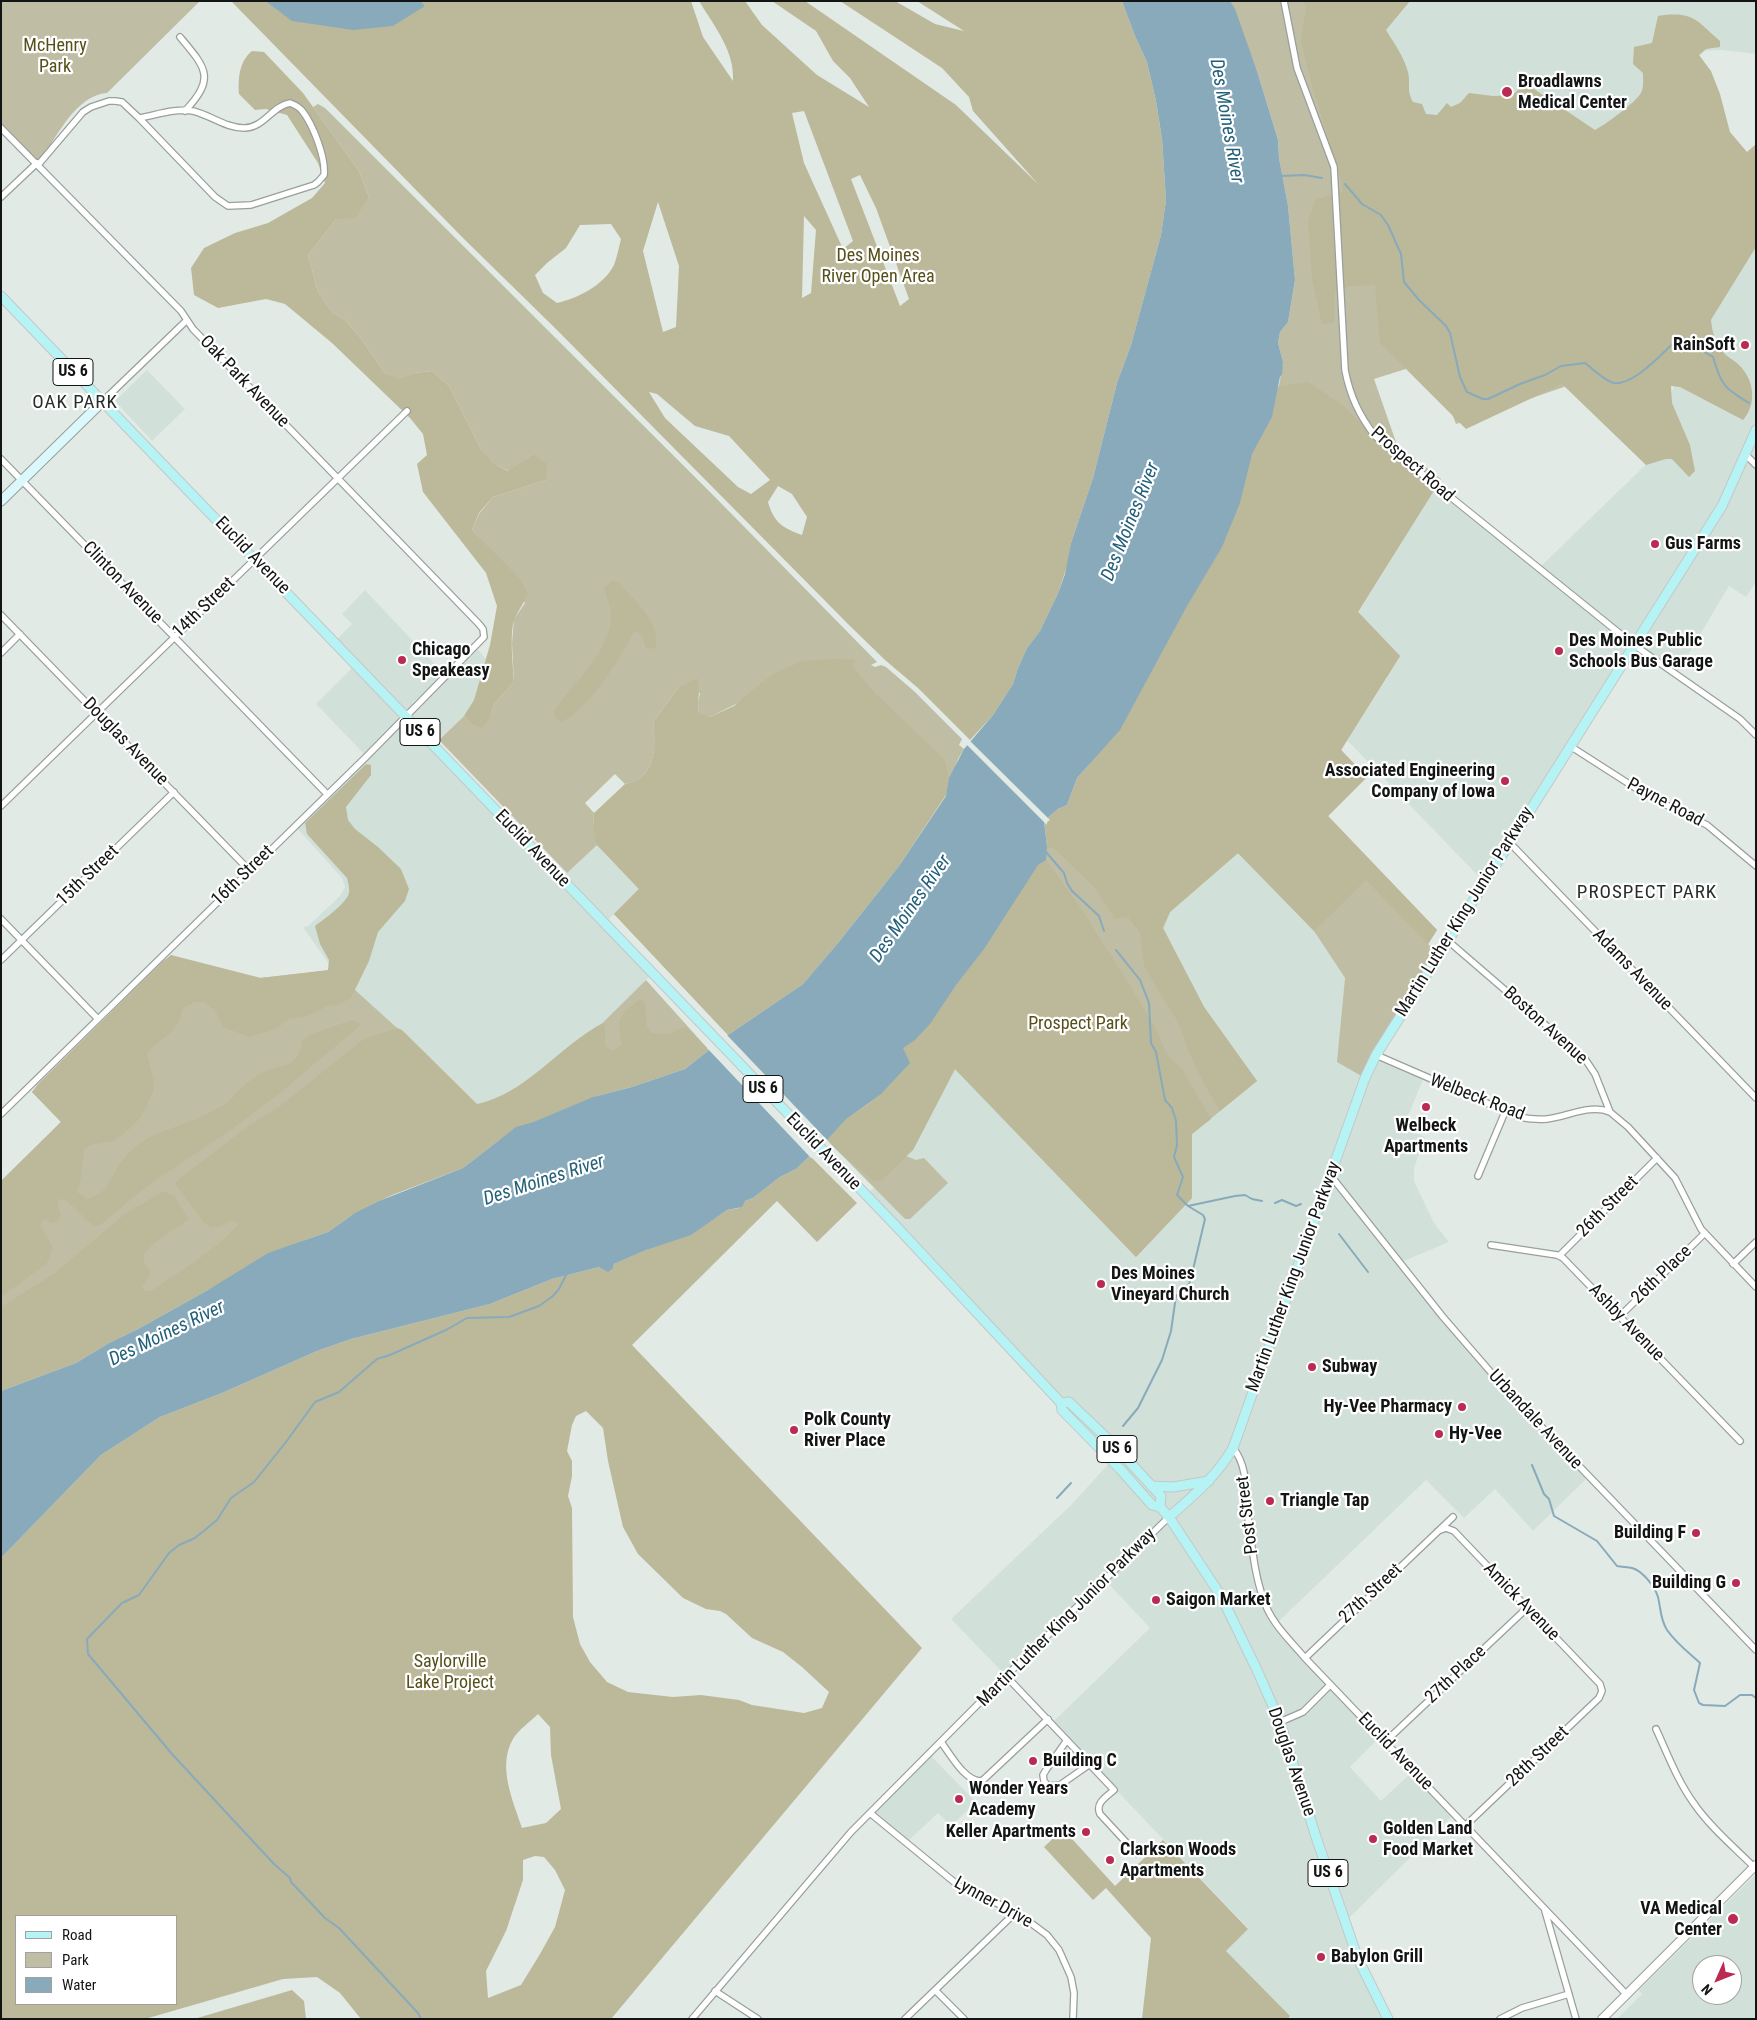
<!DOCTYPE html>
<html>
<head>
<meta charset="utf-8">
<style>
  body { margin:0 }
  #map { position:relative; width:1757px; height:2020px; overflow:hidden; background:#e2eae6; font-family:"Roboto Condensed",sans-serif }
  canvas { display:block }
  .frame { position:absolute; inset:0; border:2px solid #131514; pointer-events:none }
  .legend { position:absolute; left:15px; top:1915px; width:162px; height:90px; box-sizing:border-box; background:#fff; border:1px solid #a1a1a1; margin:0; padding:6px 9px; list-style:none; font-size:15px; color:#131514 }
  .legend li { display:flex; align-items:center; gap:10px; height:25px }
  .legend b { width:25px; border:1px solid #a1a1a1 }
  .north { position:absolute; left:1692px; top:1955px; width:50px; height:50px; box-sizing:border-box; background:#fff; border:1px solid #a1a1a1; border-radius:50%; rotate:226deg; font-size:14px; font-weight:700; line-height:20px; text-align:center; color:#131514 }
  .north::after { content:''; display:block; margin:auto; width:18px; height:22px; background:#ba2a53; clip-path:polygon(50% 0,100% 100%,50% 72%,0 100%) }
</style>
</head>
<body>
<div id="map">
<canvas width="1757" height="2020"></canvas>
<div class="frame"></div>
<ul class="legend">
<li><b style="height:6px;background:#b6f3f4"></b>Road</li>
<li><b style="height:14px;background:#bfbda4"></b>Park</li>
<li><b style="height:14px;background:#88aaba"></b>Water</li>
</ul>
<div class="north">N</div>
</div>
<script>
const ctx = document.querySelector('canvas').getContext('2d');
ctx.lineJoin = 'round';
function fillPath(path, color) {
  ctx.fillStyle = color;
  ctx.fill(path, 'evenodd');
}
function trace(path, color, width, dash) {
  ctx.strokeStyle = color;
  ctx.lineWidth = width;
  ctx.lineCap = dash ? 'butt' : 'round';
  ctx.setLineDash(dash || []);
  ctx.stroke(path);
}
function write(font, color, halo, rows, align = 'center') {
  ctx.font = font + ' "Roboto Condensed",sans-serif';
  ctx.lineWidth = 4.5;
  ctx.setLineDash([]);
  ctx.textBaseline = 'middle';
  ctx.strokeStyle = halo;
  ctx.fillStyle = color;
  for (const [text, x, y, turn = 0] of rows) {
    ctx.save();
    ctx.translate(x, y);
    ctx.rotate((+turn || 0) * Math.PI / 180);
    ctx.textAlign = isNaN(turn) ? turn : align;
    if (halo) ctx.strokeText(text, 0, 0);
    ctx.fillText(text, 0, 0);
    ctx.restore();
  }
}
fillPath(new Path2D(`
  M1329 1H1756V54L1722 50 1705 51 1508 233Z
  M1756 247V582L1746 597 1729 586 1676 675 1634 646 1484 882 1347 740 1387 678 1358 613 1436 487 1538 569 1664 447 1653 435 1683 366Z
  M147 370 185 409 152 441 115 401Z
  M365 590 446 676 475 646 503 679 433 745 561 878 597 845 639 889 604 924 652 974 495 1129 406 1036 333 970 303 927 308 926 340 896 345 887 342 878 295 826 366 756 316 704 356 664 335 641 352 624 342 614ZM443 678 420 708 406 716 413 702Z
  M1238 852 1314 931 1345 978 1338 1062 1376 1055 1424 1077 1403 1128 1425 1137 1414 1168V1181L1434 1223 1449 1242 1399 1263 1443 1317 1588 1477 1533 1531 1495 1489 1464 1518 1426 1480 1276 1624 1380 1737 1350 1767 1381 1801 1413 1771 1454 1814 1345 1922 1388 2019H1292L1226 1951 1248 1928 1052 1723 1150 1628 1105 1580 1006 1676 951 1619 1072 1504 1112 1460 865 1196 913 1150 955 1068 1136 1257 1192 1198V1134L1257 1081 1204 1007 1163 928 1170 912Z
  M929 1754 976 1802 951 1826 938 1813 906 1843 870 1813Z
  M1756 1874V2019H1617L1642 1994 1639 1990ZM1702 1965H1732V1995H1702Z`), '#d1e1d9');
fillPath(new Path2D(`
  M1 1H200L107 93C75 95 54 141 38 165L1 128Z
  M1230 1H1335L1593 377 1456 424 1431 361 1374 379 1397 445 1441 479 1358 612 1400 656 1341 750 1367 777 1328 816 1437 930 1428 944 1438 954 1365 1078 1337 1062 1345 978 1314 931 1238 853 1170 912 1163 928 1204 1007 1257 1081 1192 1134V1198L1136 1257 955 1069 913 1150 906 1156 916 1160 924 1158 948 1183 910 1219H905L827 1140 1047 847 1279 386 1283 362 1278 343 1280 332 1288 322 1295 280 1288 206 1279 158 1278 140 1257 71Z
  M318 104 325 108 712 494 877 662 871 665 875 667 881 665 886 667 915 692 962 739 959 745 964 749 958 759 946 795 728 1035 614 914 639 889 597 845 567 873 439 740 464 716 471 724 491 716 494 704 514 682 512 643 514 619 525 603 494 554 472 530 479 514 493 497 546 480 533 454 509 471 490 462 481 449 449 386 432 371 414 373 399 380 385 373 360 337 344 319 332 312 318 292 308 255 336 219 369 197 359 171 313 107ZM678 688 700 693 698 703 699 714 710 717 742 701 593 826 594 813 585 803 615 774 625 784C656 778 656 748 653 722Z
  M171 955 222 982 333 970 406 1036 495 1129 646 980 709 1050 533 1122 208 1290 1 1391V1181L61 1122 32 1092Z`), '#bfbda4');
fillPath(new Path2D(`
  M231 1H265L293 21 425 6 421 1H691L703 37 733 81C735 51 714 26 699 1H745L762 25 817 75 869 107 850 78 833 61 816 31 772 1H805L956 105 1038 184 973 111 969 97 942 68 840 1H895L935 24 964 31 917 1H1122L1135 36 1147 62 1156 101 1162 139 1166 200 1161 235 1131 345 1117 383 1093 478 1071 543 1068 563 1059 591 1040 631 1027 648 1018 668 1013 684 993 715 970 740 918 688 885 660 848 624 557 330 463 238ZM804 111 853 241 843 249 804 163 792 113ZM860 175 876 208 909 299 900 306 851 179ZM658 202 679 266 676 327 663 332 643 251ZM804 216 816 230 811 293 802 298ZM611 224 621 239C619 247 617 257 614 265 603 286 578 298 557 303L543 293 535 275 547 263 566 248 580 225ZM649 392 657 394 695 426 729 436 770 480 751 494 738 487 665 418ZM778 486 792 494 807 517 802 535C783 528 774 523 768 502Z
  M1304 1H1410L1386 30C1394 43 1404 57 1408 72 1411 84 1406 89 1413 102L1422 104 1426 114 1437 115 1447 103 1451 107 1460 103 1469 93 1493 96 1513 95 1525 83 1595 130C1605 125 1636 102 1641 93 1644 87 1643 80 1643 73L1633 64 1634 47 1652 43 1658 16C1693 11 1695 19 1720 41V47L1706 49 1699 55 1711 71 1720 94 1730 132 1747 152 1756 144V247L1711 320C1712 331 1715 343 1723 352 1727 357 1734 360 1738 364 1755 380 1757 404 1743 420L1680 387 1671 386 1672 403 1690 445 1695 471 1689 477 1672 459H1666L1646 465 1562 384 1466 429 1380 343 1375 285 1351 286 1335 291 1334 323 1322 324 1312 279 1308 221 1315 200 1343 191 1340 176 1312 86 1301 41 1306 6Z
  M252 51 264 52 303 93 359 171 369 197 355 218 336 219 308 255 318 292 332 312 344 319 360 337 385 373 399 379 414 373 432 371 449 386 481 449 491 462 508 471 533 454 547 464 546 480 493 497 479 513 472 530 521 580 528 593C525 602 519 609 515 618 509 631 513 666 514 682L494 704 491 716 482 728 471 724 464 716 474 700 490 645 497 606 486 573 423 492 417 464 427 455 423 434 410 418 332 343 285 304 266 299 218 308 194 295 191 268 204 248 235 233 268 223 312 198 325 183 318 163 287 115 266 109 255 110 239 94C238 78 239 62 252 51Z
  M1308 382 1344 406 1383 447 1435 489 1358 612 1400 656 1341 750 1367 777 1328 816 1437 930 1428 944 1366 880 1314 931 1238 853 1170 912 1163 928 1204 1007 1257 1081 1220 1111 1203 1082 1188 1050 1178 1022 1144 966 1140 933 1128 917 1115 919 1095 888 1055 849 1047 847 1044 821 1058 809 1067 805 1077 778 1120 730 1200 582 1252 454 1272 417 1276 391 1279 386Z
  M612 580 619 583C636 602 660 621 656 648L646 649 642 635 635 631C618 661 592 705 562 722L555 718 554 711C573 683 612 650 611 614 611 606 606 596 604 588Z
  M834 659 857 660 852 666 875 693 944 759 949 778 946 795 899 866 838 943 803 984 728 1035 614 914 639 889 597 845 593 826 594 813 625 784C656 778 656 748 653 722L678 688 697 678C701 690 697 701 699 713L710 717 734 706 745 696 773 674 802 661Z
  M366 764 371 765V775L346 807 348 820 355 829 378 847 401 869 409 889 405 901 378 932 369 961 351 998 337 1005 328 1006 307 1016 289 1019 277 1028 267 1032 249 1037 223 1027 216 1012 205 1002H194L182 1009C181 1014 180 1020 177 1025 170 1037 154 1042 147 1054L154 1082 153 1092 141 1117 126 1132 113 1141 90 1145 84 1149 81 1177 77 1192 87 1199C109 1192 108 1183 119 1165 127 1153 143 1139 157 1134 182 1124 208 1117 230 1100 234 1097 236 1093 240 1089 245 1084 252 1080 258 1075 276 1063 300 1071 302 1041L309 1035 352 1020 362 1024 281 1092 235 1127 151 1183 100 1225 95 1226C83 1219 76 1206 63 1199L58 1200V1207L61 1214 58 1221 53 1223 43 1219 40 1225 53 1248 47 1263 1 1297V1181L61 1122 32 1092 38 1084 162 962 171 955 261 978 328 970 329 960 320 944 315 926C324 919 346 904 349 893 350 889 348 882 347 878L307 834 305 823Z
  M1046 860 1078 904 1126 979 1156 1029 1167 1055 1182 1069 1211 1119 1192 1134V1198L1136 1257 955 1069 913 1150 882 1180 874 1181 840 1153 827 1140 846 1119 867 1106 894 1081 903 1048 915 1040 930 1024 956 985 984 949 1038 865Z
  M641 999 645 1003 647 1027 651 1033 670 1034 685 1026 709 1050 685 1069 632 1087 593 1097 533 1122 516 1127 463 1168 379 1200 355 1213 328 1232 268 1253 208 1290 138 1329 109 1343 76 1363 1 1391V1307L55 1273 125 1214 164 1191 174 1196 189 1219 153 1244 144 1254V1263L150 1271 148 1278 142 1287 144 1291H151C179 1271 218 1250 239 1223L231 1220 225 1225 212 1228 204 1223 175 1183 178 1180 248 1126 279 1107 364 1039 397 1028 402 1030 477 1104C526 1094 559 1046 603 1023L605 1026V1046L613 1051 622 1045C616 1018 619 1014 641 999Z
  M810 1156 857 1203 817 1242 777 1201 632 1345 922 1648 611 2019H361L340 1993 317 1977 283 1979 145 2019H1V1558L101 1455 160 1417 222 1393 317 1351 351 1339 490 1304 552 1279 599 1267 613 1268 614 1264 709 1222 727 1210 739 1208 745 1201 753 1198 780 1177 796 1169ZM586 1411 603 1428 608 1461 623 1527 638 1554 683 1598 706 1609 720 1611 726 1614 752 1638 783 1652 802 1667 829 1692 822 1708 804 1713 752 1705 739 1700 701 1695 673 1697 628 1692 607 1682 590 1662 580 1644 573 1617 572 1508 568 1496 572 1476V1461L567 1451 572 1425 576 1416ZM538 1714 550 1727 551 1755 561 1809 546 1823 522 1828C513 1801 497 1766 513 1739 518 1730 530 1722 538 1714ZM535 1856 544 1857 555 1870 565 1890 555 1927 540 1954 521 1985 488 1998 486 1971 506 1931 523 1880V1860ZM16 1916H176V2004H16Z
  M1063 1829 1115 1886 1163 1840 1248 1929 1226 1951 1290 2016 1288 2019H1142L1151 1938 1106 1888 1093 1900 1044 1847Z
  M292 1990 304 2001 306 2019H194Z`), '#bcb99a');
fillPath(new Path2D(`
  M265 1H421L425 6 393 26 353 30 292 21Z
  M1122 1H1230L1235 9 1257 71 1278 140 1279 158 1288 206 1295 280 1288 322 1280 332 1278 343 1283 362 1282 374 1280 377 1272 417 1252 454 1240 503 1222 547 1187 606 1120 730 1077 778 1067 805 1058 809 1044 821 1047 847 1046 860 1038 865 984 949 956 985 930 1024 915 1040 903 1048 910 1063 881 1094 846 1119 827 1140 796 1169 780 1177 753 1198 745 1201 742 1207 727 1210 691 1235 646 1250 614 1264 613 1268 608 1272 599 1267 552 1279 490 1304 351 1339 317 1351 222 1393 160 1417 101 1455 1 1558V1391L76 1363 109 1343 138 1329 208 1290 268 1253 328 1232 355 1213 379 1201 463 1168 516 1127 533 1122 593 1097 632 1087 685 1069 728 1035 803 984 838 943 899 866 946 796 949 778 964 749 993 715 1013 684 1018 668 1027 648 1040 631 1059 591 1065 574 1071 543 1093 478 1117 383 1131 345 1161 235 1166 200 1162 139 1156 101 1147 62 1135 36Z`), '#88aaba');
fillPath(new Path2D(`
  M968 739 1050 820 1047 822V825L965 743Z
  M726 1034 829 1142 811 1158 707 1048Z`), '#e2eae6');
trace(new Path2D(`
  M1282 176 1304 175 1322 178
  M1345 184 1362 204 1381 215 1388 225 1401 254 1404 282 1419 300 1446 326 1450 333 1460 377 1467 392 1483 399H1488L1520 384 1545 375 1561 366 1585 363C1593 369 1605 381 1614 383 1634 386 1663 352 1678 339H1683L1713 357C1721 385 1724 388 1749 403
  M1046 852 1064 873 1067 883 1072 891 1099 916 1104 931
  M1116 950 1140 980 1149 1003 1151 1043 1156 1052 1165 1100 1172 1108 1176 1121 1177 1145 1174 1157 1183 1177 1177 1195 1188 1206 1235 1196 1245 1195 1252 1199 1262 1201
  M1275 1203 1282 1200 1296 1206 1301 1204
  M1339 1234 1368 1272
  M1123 1426 1138 1408 1162 1360 1171 1331 1176 1296 1189 1284 1191 1278 1205 1219 1203 1215 1188 1206
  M1532 1465 1544 1494 1549 1499 1554 1516 1597 1541 1617 1566C1622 1567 1628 1567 1632 1568 1643 1571 1655 1587 1658 1597 1661 1609 1660 1619 1667 1630 1676 1643 1689 1653 1700 1663L1694 1690 1699 1703 1703 1705 1725 1706 1740 1695H1752L1756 1698
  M1057 1498 1071 1483
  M421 2019 418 2013 339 1928 325 1918 291 1882 290 1878 274 1864 172 1754 88 1654 87 1639 122 1603 139 1595 169 1553 179 1545 195 1538 217 1520 231 1498 254 1482 286 1442 315 1402 339 1392 377 1359 390 1355 446 1330 467 1318 509 1317 539 1306 553 1296 559 1289 567 1273`), '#88aaba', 2);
const minor = new Path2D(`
  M1284 1 1297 68 1334 167 1345 370C1350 396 1359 415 1375 436L1634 645 1740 719 1756 735
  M180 37C206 68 216 78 185 111
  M1 128 181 311 193 329 478 623 483 629 484 637 367 756 1 1114
  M38 165 83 112 91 107 109 101H115L122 102 139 118C156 115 176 108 193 111 210 115 226 128 244 128 264 128 272 106 290 103 295 105 300 107 303 112 313 125 326 158 324 175L318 182 314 185 251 205 228 206 215 197 139 118
  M1 197 37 163
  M102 402 187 320
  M1745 454 1756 465
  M1 459 327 794
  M1 615 249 870
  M1 653 20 634
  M1570 746 1648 796 1707 825 1756 866
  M1 806 407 411
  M1509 842 1756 1098
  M1 919 97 1018
  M1447 940 1585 1059 1595 1074 1610 1112 1628 1127 1675 1178 1701 1229 1756 1287
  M1 960 174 792
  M1376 1055 1519 1117C1529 1119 1538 1120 1547 1119 1569 1116 1590 1104 1610 1112
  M1331 1176 1443 1317 1508 1392 1756 1650
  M1478 1176 1505 1112
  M1491 1245 1557 1255 1563 1258 1740 1441
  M1559 1256 1657 1158
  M1733 1264 1756 1242
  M1619 1317 1705 1233
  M1233 1448C1249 1467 1245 1495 1248 1518 1252 1545 1254 1572 1263 1598 1270 1622 1289 1639 1305 1658L1627 1995
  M1438 1531 1446 1528 1454 1531 1600 1684 1602 1691 1599 1698 1465 1826
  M1305 1658 1453 1517
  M1006 1676 1114 1790C1106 1797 1095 1803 1100 1814L1136 1853
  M1280 1722 1303 1712 1330 1685
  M1656 1729C1668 1755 1678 1782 1695 1805 1711 1828 1734 1847 1754 1867
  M1067 1740 1046 1770 1043 1775 1044 1781 1048 1786 1060 1785 1090 1764
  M941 1742C951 1755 965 1782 982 1781L1048 1719
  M1385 1742 1527 1608
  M870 1813 959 1886 1016 1912 1047 1935 1059 1950 1071 1977 1074 1993 1073 2019
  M1545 1911 1576 2019
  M935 1990 964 2019
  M715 1991 758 2019
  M692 2019 851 1832 1006 1676 1169 1517
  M905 2019 1016 1912
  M1500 2019 1522 2008 1569 1994`);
const tertiary = new Path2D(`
  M1602 2019 1756 1865`);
const secondary = new Path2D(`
  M1 501 102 402`);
const primary = new Path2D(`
  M1 296 896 1226 1061 1403 1062 1410 1121 1470 1152 1505 1160 1507 1169 1517 1221 1596 1257 1670 1280 1722 1316 1837 1358 1959 1388 2019
  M1061 1403 1069 1402 1112 1443 1161 1496 1160 1507
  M1151 1486 1173 1487 1209 1481
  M1169 1517C1193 1496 1217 1476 1233 1448L1365 1078 1376 1055 1722 506 1756 430`);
trace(minor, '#989f9c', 8);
trace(tertiary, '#989f9c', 10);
trace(secondary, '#989f9c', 11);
trace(primary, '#c6c7c7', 11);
trace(minor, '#fff', 5.5);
trace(tertiary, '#fff', 8);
trace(secondary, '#dbf9fa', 9);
trace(primary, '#b6f3f4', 9);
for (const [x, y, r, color] of [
  [1507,92,6,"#ba2a53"],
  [1745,345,5,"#ba2a53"],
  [1655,544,5,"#ba2a53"],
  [1559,651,5,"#ba2a53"],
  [402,660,5,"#ba2a53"],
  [1505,781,5,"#ba2a53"],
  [1426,1107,5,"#ba2a53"],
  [1101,1284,5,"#ba2a53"],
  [1312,1367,5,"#ba2a53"],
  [1462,1407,5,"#ba2a53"],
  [794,1430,5,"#ba2a53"],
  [1439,1434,5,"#ba2a53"],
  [1270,1501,5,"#ba2a53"],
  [1696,1533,5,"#ba2a53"],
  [1736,1583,5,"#ba2a53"],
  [1156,1600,5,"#ba2a53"],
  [1033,1761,5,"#ba2a53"],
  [959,1799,5,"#ba2a53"],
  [1086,1832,5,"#ba2a53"],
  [1373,1839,5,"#ba2a53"],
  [1110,1860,5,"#ba2a53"],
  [1733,1919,6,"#ba2a53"],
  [1321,1957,5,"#ba2a53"]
]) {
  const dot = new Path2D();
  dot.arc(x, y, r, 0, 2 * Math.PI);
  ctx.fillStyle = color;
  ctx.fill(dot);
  trace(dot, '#fff', 2);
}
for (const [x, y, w] of [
  [73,372,40],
  [420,732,40],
  [763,1089,40],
  [1117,1449,40],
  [1328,1873,40]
]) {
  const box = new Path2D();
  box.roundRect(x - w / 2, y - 13.5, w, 27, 4);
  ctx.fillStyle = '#fff';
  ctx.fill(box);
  trace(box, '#131514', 1);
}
write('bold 16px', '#131514', null, [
  ["US 6",73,372],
  ["US 6",420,732],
  ["US 6",763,1089],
  ["US 6",1117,1449],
  ["US 6",1328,1873]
]);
write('18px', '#554f19', '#fff', [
  ["McHenry",55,46],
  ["Park",55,67],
  ["Des Moines",878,256],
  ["River Open Area",878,277],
  ["Prospect Park",1078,1024],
  ["Saylorville",450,1662],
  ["Lake Project",450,1683]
]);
write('bold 18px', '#131514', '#fff', [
  ["Broadlawns",1518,82],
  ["Medical Center",1518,103],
  ["RainSoft",1735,345,"right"],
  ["Gus Farms",1665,544],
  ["Des Moines Public",1569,641],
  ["Schools Bus Garage",1569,662],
  ["Chicago",412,650],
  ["Speakeasy",412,671],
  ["Associated Engineering",1495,771,"right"],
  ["Company of Iowa",1495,792,"right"],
  ["Welbeck",1426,1126,"center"],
  ["Apartments",1426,1147,"center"],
  ["Des Moines",1111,1274],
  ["Vineyard Church",1111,1295],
  ["Subway",1322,1367],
  ["Hy-Vee Pharmacy",1452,1407,"right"],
  ["Polk County",804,1420],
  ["River Place",804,1441],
  ["Hy-Vee",1449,1434],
  ["Triangle Tap",1280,1501],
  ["Building F",1686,1533,"right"],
  ["Building G",1726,1583,"right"],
  ["Saigon Market",1166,1600],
  ["Building C",1043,1761],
  ["Wonder Years",969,1789],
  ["Academy",969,1810],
  ["Golden Land",1383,1829],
  ["Food Market",1383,1850],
  ["Keller Apartments",1076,1832,"right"],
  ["Clarkson Woods",1120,1850],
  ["Apartments",1120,1871],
  ["VA Medical",1722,1909,"right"],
  ["Center",1722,1930,"right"],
  ["Babylon Grill",1331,1957]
], 'left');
write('18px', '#131514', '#fff', [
  ["Oak Park Avenue",244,382,46],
  ["Prospect Road",1412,465,41],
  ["Euclid Avenue",252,556,46],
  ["Clinton Avenue",122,583,46],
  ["14th Street",204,608,-44],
  ["Douglas Avenue",125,742,46],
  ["Payne Road",1665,803,28],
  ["Euclid Avenue",532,849,46],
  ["15th Street",88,876,-44],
  ["16th Street",243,876,-44],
  ["Martin Luther King Junior Parkway",1465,912,-58],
  ["Adams Avenue",1632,970,46],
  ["Boston Avenue",1545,1026,42],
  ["Welbeck Road",1477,1098,21],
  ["Euclid Avenue",823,1152,46],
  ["26th Street",1608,1207,-45],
  ["26th Place",1662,1275,-44],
  ["Martin Luther King Junior Parkway",1294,1277,-70],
  ["Ashby Avenue",1626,1323,46],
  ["Urbandale Avenue",1535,1420,47],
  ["Post Street",1248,1515,-97],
  ["27th Street",1371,1594,-43],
  ["Amick Avenue",1521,1602,46],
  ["Martin Luther King Junior Parkway",1067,1618,-45],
  ["27th Place",1456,1675,-43],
  ["Euclid Avenue",1395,1752,46],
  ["28th Street",1538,1757,-44],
  ["Douglas Avenue",1291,1762,71],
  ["Lynner Drive",993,1903,29]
]);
write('italic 19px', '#225f78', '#fff', [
  ["Des Moines River",1226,121,80],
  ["Des Moines River",1131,522,-68],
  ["Des Moines River",911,909,-55],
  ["Des Moines River",544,1181,-18],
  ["Des Moines River",167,1334,-26]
]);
ctx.letterSpacing = '1px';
write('19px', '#282d2b', '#fff', [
  ["OAK PARK",75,403],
  ["PROSPECT PARK",1647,893]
]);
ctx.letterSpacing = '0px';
</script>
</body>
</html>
